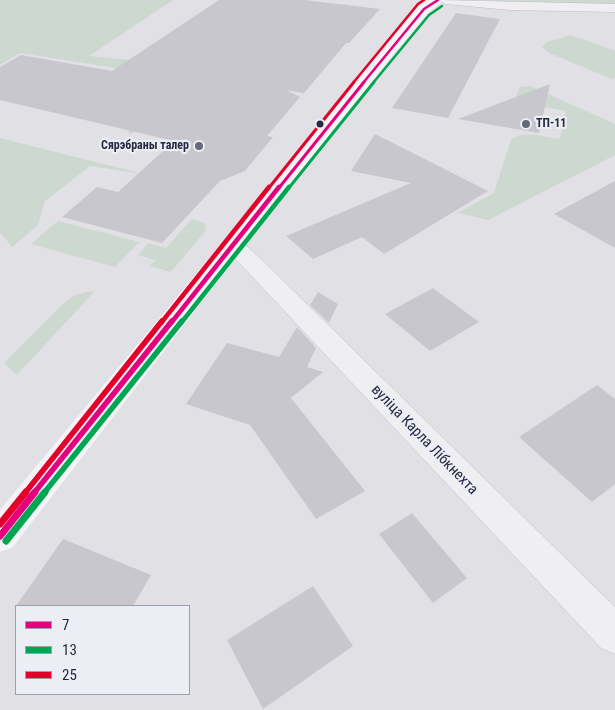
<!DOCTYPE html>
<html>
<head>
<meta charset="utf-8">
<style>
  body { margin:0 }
  #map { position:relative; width:615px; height:710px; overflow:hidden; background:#e0e0e5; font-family:"Roboto Condensed",sans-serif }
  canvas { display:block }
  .legend { position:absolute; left:15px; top:605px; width:175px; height:90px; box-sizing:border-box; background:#eceef5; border:1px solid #9d9fac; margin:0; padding:6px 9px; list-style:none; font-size:15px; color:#26283f }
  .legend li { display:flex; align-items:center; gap:10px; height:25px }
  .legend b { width:25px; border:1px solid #9d9fac }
</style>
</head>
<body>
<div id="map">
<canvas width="615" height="710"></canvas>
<ul class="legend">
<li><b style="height:6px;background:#e5007d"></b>7</li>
<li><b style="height:6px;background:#00a651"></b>13</li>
<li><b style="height:6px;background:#e4002b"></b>25</li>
</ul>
</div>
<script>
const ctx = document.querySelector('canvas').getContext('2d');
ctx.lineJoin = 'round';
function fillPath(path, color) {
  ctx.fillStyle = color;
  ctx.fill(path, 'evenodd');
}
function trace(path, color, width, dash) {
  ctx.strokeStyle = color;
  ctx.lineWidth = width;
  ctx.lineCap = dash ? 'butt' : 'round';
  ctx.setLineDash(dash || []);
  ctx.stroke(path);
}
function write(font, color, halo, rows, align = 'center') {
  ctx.font = font + ' "Roboto Condensed",sans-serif';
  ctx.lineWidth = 4.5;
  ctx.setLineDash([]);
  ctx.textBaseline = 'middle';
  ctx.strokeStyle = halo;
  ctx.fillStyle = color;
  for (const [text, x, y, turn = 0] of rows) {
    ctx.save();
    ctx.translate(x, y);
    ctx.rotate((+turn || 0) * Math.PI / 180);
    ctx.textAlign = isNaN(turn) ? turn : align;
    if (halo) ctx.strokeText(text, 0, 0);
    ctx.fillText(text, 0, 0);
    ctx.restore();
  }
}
fillPath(new Path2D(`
  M0 0H173L89 56 217 68 130 135 127 129 148 73 20 53 0 65Z
  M483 0H615V4L497 1Z
  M571 35 615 51V78L612 79 549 53 542 47 547 42Z
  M530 86 615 124V155L488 220 458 213 494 193 511 140C524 129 545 138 560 139L566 111 527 104 516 97 520 87Z
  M0 138 143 174 90 166 45 201 38 225 12 247 0 232Z
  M192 219 204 223 206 230 171 272 150 266 155 260 138 255 148 243 166 248Z
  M58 221 139 242 115 267 31 244Z
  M87 292H94L17 375 4 363 65 302 75 295Z`), '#cdd8d0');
fillPath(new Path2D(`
  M219 0H305L380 9 349 43H346L304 93 286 90 300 97 267 136 273 137 245 171 220 181 162 243 62 217 97 187 118 192 174 141 0 100V67L21 55 112 71Z
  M456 13 500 19 448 118 392 108Z
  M550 84 539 133 458 119Z
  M375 134 488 191 384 254 362 237 313 259 286 236 411 183 351 171Z
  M615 181V248L554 214Z
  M433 288 479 322 430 351 385 314Z
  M318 292 338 304 329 323 310 305Z
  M297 327 316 348 307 367 323 372 291 398 365 491 316 519 250 425 186 404 227 343 279 357Z
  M597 385 615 399V484L592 502 519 437Z
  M412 513 467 578 433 603 379 534Z
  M63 539 151 575 133 606H16Z
  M313 586 353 646 263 709 227 640Z`), '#c7c7cd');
const minor = new Path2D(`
  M233 239 241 241 262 260 615 607V654L601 648 246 270 222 246 225 241Z`);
const tertiary = new Path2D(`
  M439 0 615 4V12L510 10 445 4Z`);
trace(minor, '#bdbdc3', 1);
trace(tertiary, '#bdbdc3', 1);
fillPath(minor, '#efeff2');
fillPath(tertiary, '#efeff2');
fillPath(new Path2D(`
  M429 0H444L429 12 388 61 12 548 0 552V510L378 55 419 6Z`), '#f4f4f6');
trace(new Path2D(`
  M363 83 424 9 438 0`), '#e5007d', 2.5);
trace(new Path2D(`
  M278 189 364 82`), '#e5007d', 3);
trace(new Path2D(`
  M171 323 279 187`), '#e5007d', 4.5);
trace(new Path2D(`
  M34 493 172 321`), '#e5007d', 5.5);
trace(new Path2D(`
  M0 536 35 492`), '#e5007d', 7);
trace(new Path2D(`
  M373 83 429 15 442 6`), '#00a651', 2.5);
trace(new Path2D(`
  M288 189 374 82`), '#00a651', 3);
trace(new Path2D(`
  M181 323 289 187`), '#00a651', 4.5);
trace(new Path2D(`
  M44 493 182 321`), '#00a651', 5.5);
trace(new Path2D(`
  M6 541 45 492`), '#00a651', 7);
trace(new Path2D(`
  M353 83 418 4 424 0`), '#e4002b', 2.5);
trace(new Path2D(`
  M268 189 354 82`), '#e4002b', 3);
trace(new Path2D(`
  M161 323 269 187`), '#e4002b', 4.5);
trace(new Path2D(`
  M25 493 162 321`), '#e4002b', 5.5);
trace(new Path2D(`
  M0 524 26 492`), '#e4002b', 7);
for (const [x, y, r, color] of [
  [320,124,4.5,"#26283f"],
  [526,124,5,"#676879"],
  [199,146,5,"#676879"]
]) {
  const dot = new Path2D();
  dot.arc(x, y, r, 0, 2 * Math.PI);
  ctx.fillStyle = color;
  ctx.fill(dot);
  trace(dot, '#eceef5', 2);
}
write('bold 12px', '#26283f', '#eceef5', [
  ["ТП-11",536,124],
  ["Сярэбраны талер",189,146,"right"]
], 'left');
write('15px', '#26283f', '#eceef5', [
  ["вуліца Карла Лібкнехта",424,440,46]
]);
</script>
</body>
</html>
